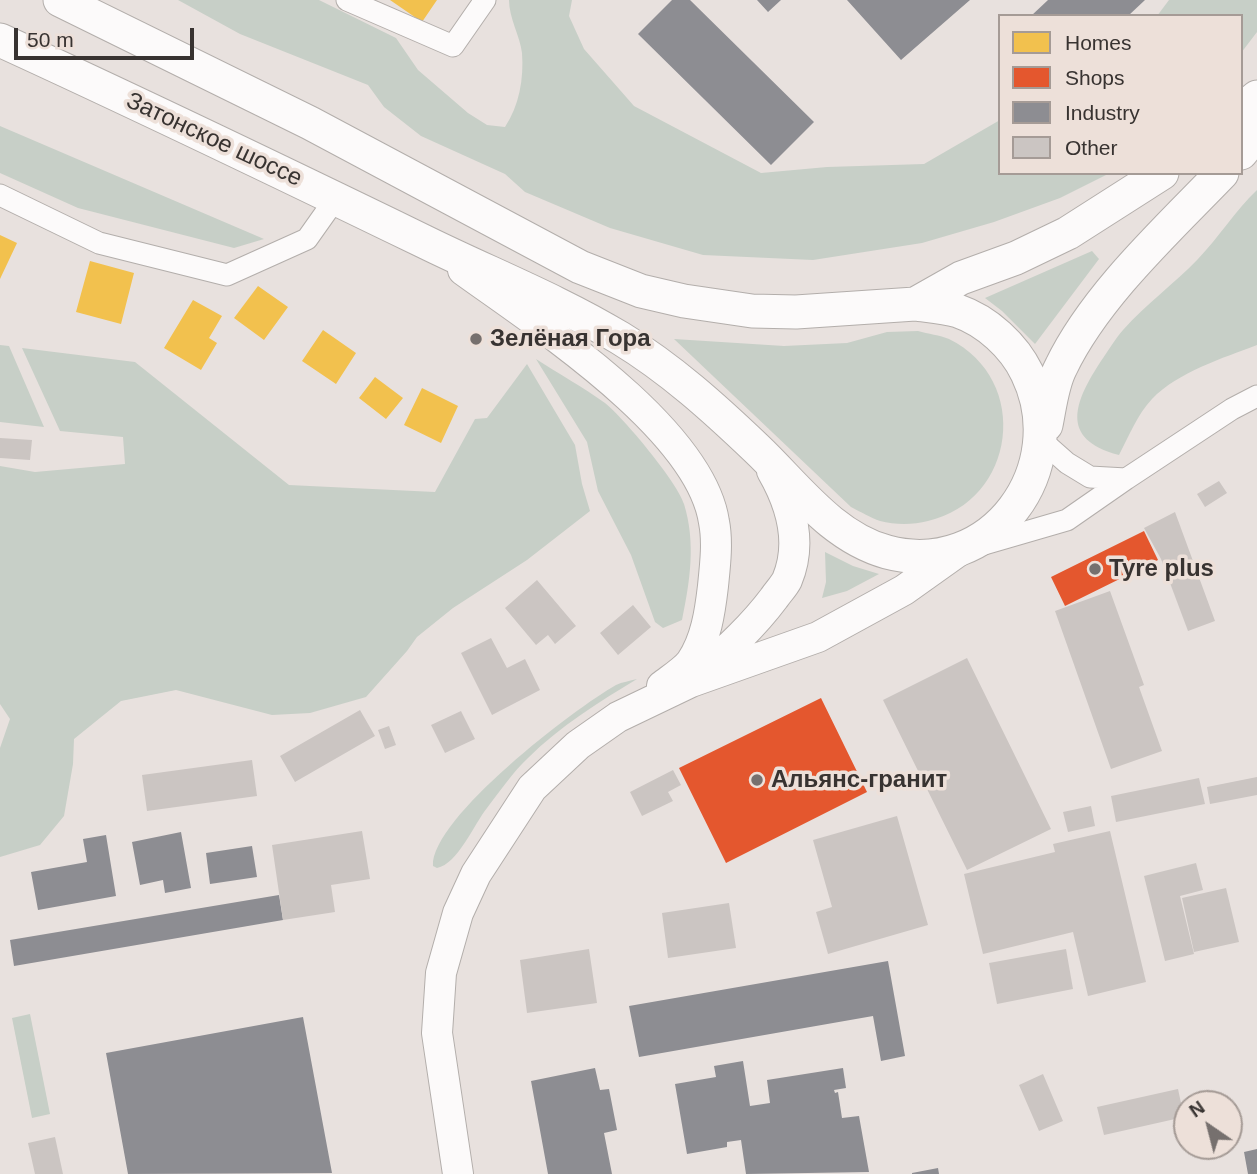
<!DOCTYPE html>
<html>
<head>
<meta charset="utf-8">
<style>
  body { margin:0 }
  #map { position:relative; width:1257px; height:1174px; overflow:hidden; background:#e8e1de; font-family:Helvetica,sans-serif }
  canvas { display:block }
  .legend { position:absolute; left:998px; top:14px; width:245px; height:161px; box-sizing:border-box; background:#ede0d9; border:2px solid #a59b96; margin:0; padding:9px 12px; list-style:none; font-size:21px; color:#383331 }
  .legend li { display:flex; align-items:center; gap:14px; height:35px }
  .legend b { width:35px; border:2px solid #a59b96 }
  .north { position:absolute; left:1173px; top:1090px; width:70px; height:70px; box-sizing:border-box; background:#ede0d9; border:2px solid #a59b96; border-radius:50%; rotate:325deg; font-size:19px; font-weight:700; line-height:28px; text-align:center; color:#383331 }
  .north::after { content:''; display:block; margin:auto; width:24px; height:32px; background:#76706e; clip-path:polygon(50% 0,100% 100%,50% 72%,0 100%) }
  .scale { position:absolute; left:14px; top:28px; width:180px; height:32px; box-sizing:border-box; border:4px solid #383331; border-top:0; padding-left:9px; font-size:21px; line-height:24px; white-space:nowrap; color:#383331; -webkit-text-stroke:5px #ede0d9; paint-order:stroke }
</style>
</head>
<body>
<div id="map">
<canvas width="1257" height="1174"></canvas>
<ul class="legend">
<li><b style="height:19px;background:#f2c14e"></b>Homes</li>
<li><b style="height:19px;background:#e4572e"></b>Shops</li>
<li><b style="height:19px;background:#8d8d92"></b>Industry</li>
<li><b style="height:19px;background:#cbc5c2"></b>Other</li>
</ul>
<div class="north">N</div>
<div class="scale">50 m</div>
</div>
<script>
const ctx = document.querySelector('canvas').getContext('2d');
ctx.lineJoin = 'round';
function fillPath(path, color) {
  ctx.fillStyle = color;
  ctx.fill(path, 'evenodd');
}
function trace(path, color, width, dash) {
  ctx.strokeStyle = color;
  ctx.lineWidth = width;
  ctx.lineCap = dash ? 'butt' : 'round';
  ctx.setLineDash(dash || []);
  ctx.stroke(path);
}
function write(font, color, halo, rows, align = 'center') {
  ctx.font = font + ' Helvetica,sans-serif';
  ctx.lineWidth = 7;
  ctx.setLineDash([]);
  ctx.textBaseline = 'middle';
  ctx.strokeStyle = halo;
  ctx.fillStyle = color;
  for (const [text, x, y, turn = 0] of rows) {
    ctx.save();
    ctx.translate(x, y);
    ctx.rotate((+turn || 0) * Math.PI / 180);
    ctx.textAlign = isNaN(turn) ? turn : align;
    if (halo) ctx.strokeText(text, 0, 0);
    ctx.fillText(text, 0, 0);
    ctx.restore();
  }
}
fillPath(new Path2D(`
  M178 0H319L396 38 418 70 468 113 487 125 505 127C519 106 524 79 522 53 520 36 509 18 509 0H572L569 16 584 49 634 106 761 173 827 167 924 164 1000 120V173H1110L1060 198 994 222 922 243 813 260 703 255 610 228 525 192 505 174 421 136 384 107 368 85 240 34Z
  M1169 0H1257V32L1241 53V16H1157Z
  M0 126 264 239 234 248 78 208 0 173Z
  M1257 190V345C1223 358 1178 372 1152 399 1137 415 1129 436 1119 455 1058 439 1075 401 1101 361 1108 351 1115 339 1123 330 1146 304 1174 284 1198 259 1219 237 1235 211 1257 190Z
  M1092 251 1099 259 1035 344 1002 311 985 298Z
  M918 331C928 334 940 335 949 339 1032 380 1016 501 928 521 913 525 895 525 880 521 871 518 861 512 851 507L674 339 784 346 847 343 887 332Z
  M0 345 9 346 44 427 0 422Z
  M22 348 135 362 289 485 435 492 475 419 487 418 527 364 575 445 582 484 590 511 527 560 453 608 417 637 407 651 366 697 310 713 272 715 176 690 121 701 74 739 73 764 64 816 40 845 0 857V748L10 719 0 704V466L35 472 125 464 123 437 60 431Z
  M536 359C559 374 583 387 605 403 623 417 678 483 684 504 696 543 690 581 682 620L663 628 655 622 631 555 598 491 587 442Z
  M825 552 853 566 879 574 847 591 822 598 826 582Z
  M637 679C599 702 560 726 528 758 513 772 500 791 487 808 474 824 458 864 437 868L433 866C431 818 575 708 616 685 622 682 630 681 637 679Z
  M30 1014 50 1114 32 1118 12 1018Z`), '#c7cfc7');
fillPath(new Path2D(`
  M390 0H437L422 22Z
  M0 235 17 243 0 279Z
  M90 261 134 273 121 324 76 312Z
  M258 286 288 307 264 340 234 318Z
  M193 300 222 316 209 338 217 343 201 370 164 348Z
  M323 330 356 353 336 384 302 361Z
  M375 377 403 398 386 419 359 398Z
  M422 388 458 406 441 443 404 425Z`), '#f2c14e');
fillPath(new Path2D(`
  M1144 531 1158 560 1065 606 1051 577Z
  M821 698 867 792 726 863 679 768Z`), '#e4572e');
fillPath(new Path2D(`
  M672 0H690L814 122 771 165 638 34Z
  M757 0H781L768 12Z
  M847 0H970L901 60Z
  M1048 0H1145L1128 16H1031Z
  M181 832 191 888 165 893 163 880 140 885 132 842Z
  M106 835 116 896 38 910 31 872 87 862 83 839Z
  M252 846 257 877 210 884 206 853Z
  M279 895 283 920 14 966 10 940Z
  M888 961 905 1056 881 1061 873 1016 639 1057 629 1006Z
  M303 1017 332 1173 128 1174 106 1053Z
  M743 1061 750 1106 770 1103 767 1080 843 1068 846 1088 834 1090 835 1093 838 1092 842 1118 859 1116 869 1172 746 1174 741 1140 727 1142V1147L687 1154 675 1084 716 1077 714 1066Z
  M595 1068 600 1090 609 1089 617 1130 604 1133 612 1174H548L531 1081Z
  M1257 1149V1174H1248L1244 1152Z
  M938 1168 939 1174H912V1173Z`), '#8d8d92');
fillPath(new Path2D(`
  M0 438 32 440 30 460 0 458Z
  M1219 481 1227 493 1205 507 1197 494Z
  M1175 512 1215 621 1188 631 1161 559 1144 528Z
  M537 580 576 626 555 644 548 635 536 645 505 608Z
  M1110 591 1144 685 1139 687 1162 751 1111 769 1055 611Z
  M633 605 651 627 618 655 600 633Z
  M491 638 507 668 525 659 540 690 492 715 461 653Z
  M967 658 1051 829 967 870 883 700Z
  M360 710 375 736 295 782 280 756Z
  M461 711 475 739 445 753 431 725Z
  M389 726 396 745 385 749 378 730Z
  M252 760 257 796 147 811 142 775Z
  M673 770 681 785 668 792 673 801 642 816 630 792Z
  M1257 777V795L1210 804 1207 787Z
  M1199 778 1205 804 1116 822 1111 796Z
  M1091 806 1095 826 1068 832 1063 812Z
  M897 816 928 925 828 954 816 912 832 907 813 840Z
  M362 831 370 879 331 885 335 912 283 920 272 845Z
  M1110 831 1146 982 1088 996 1073 932 983 954 964 874 1055 852 1053 844Z
  M1196 863 1203 890 1180 896 1194 954 1165 961 1144 876Z
  M1226 888 1239 942 1194 952 1182 898Z
  M729 903 736 948 668 958 662 913Z
  M589 949 597 1003 527 1013 520 960Z
  M1066 949 1073 989 997 1004 989 963Z
  M1043 1074 1063 1121 1039 1131 1019 1085Z
  M1178 1089 1184 1117 1104 1135 1097 1107Z
  M55 1137 63 1174H35L28 1143Z`), '#cbc5c2');
const minor = new Path2D(`
  M347 0 453 46 485 0
  M0 195 99 243 227 275 307 239 336 198
  M1041 440 1067 463 1090 477 1126 479
  M981 545 1067 520 1126 479 1232 409 1257 396`);
const secondary = new Path2D(`
  M463 270C536 323 700 428 714 522 718 542 715 566 713 586 710 612 706 640 691 662 684 671 671 679 662 686
  M702 672C728 649 753 626 774 598 778 592 784 586 787 580 803 542 791 504 772 471
  M458 1174 437 1033 441 973 458 913 476 874 532 788 578 745 618 717 691 682 818 637 904 590 963 548`);
const primary = new Path2D(`
  M60 0 310 123 580 267 641 291 684 301 752 311 796 312 915 304 961 278 1016 258 1068 233 1162 173
  M0 40C142 105 283 173 423 241 490 274 557 300 620 338 671 369 714 408 757 449 796 486 832 537 887 552 992 580 1073 468 1027 373 1014 346 987 321 958 311 944 307 929 306 915 304
  M1241 110 1257 97
  M1241 153 1257 133
  M1046 425C1050 406 1052 384 1061 367 1095 296 1167 230 1222 173`);
trace(minor, '#b3aeab', 23);
trace(secondary, '#b3aeab', 32);
trace(primary, '#b3aeab', 35);
trace(minor, '#fcfafa', 21);
trace(secondary, '#fcfafa', 30);
trace(primary, '#fcfafa', 33);
for (const [x, y, r, color] of [
  [476,339,7,"#76706e"],
  [1095,569,7,"#76706e"],
  [757,780,7,"#76706e"]
]) {
  const dot = new Path2D();
  dot.arc(x, y, r, 0, 2 * Math.PI);
  ctx.fillStyle = color;
  ctx.fill(dot);
  trace(dot, '#ede0d9', 2.5);
}
write('24px', '#383331', '#ede0d9', [
  ["Затонское шоссе",214,140,25]
]);
write('bold 24px', '#383331', '#ede0d9', [
  ["Зелёная Гора",490,339],
  ["Tyre plus",1109,569],
  ["Альянс-гранит",771,780]
], 'left');
</script>
</body>
</html>
